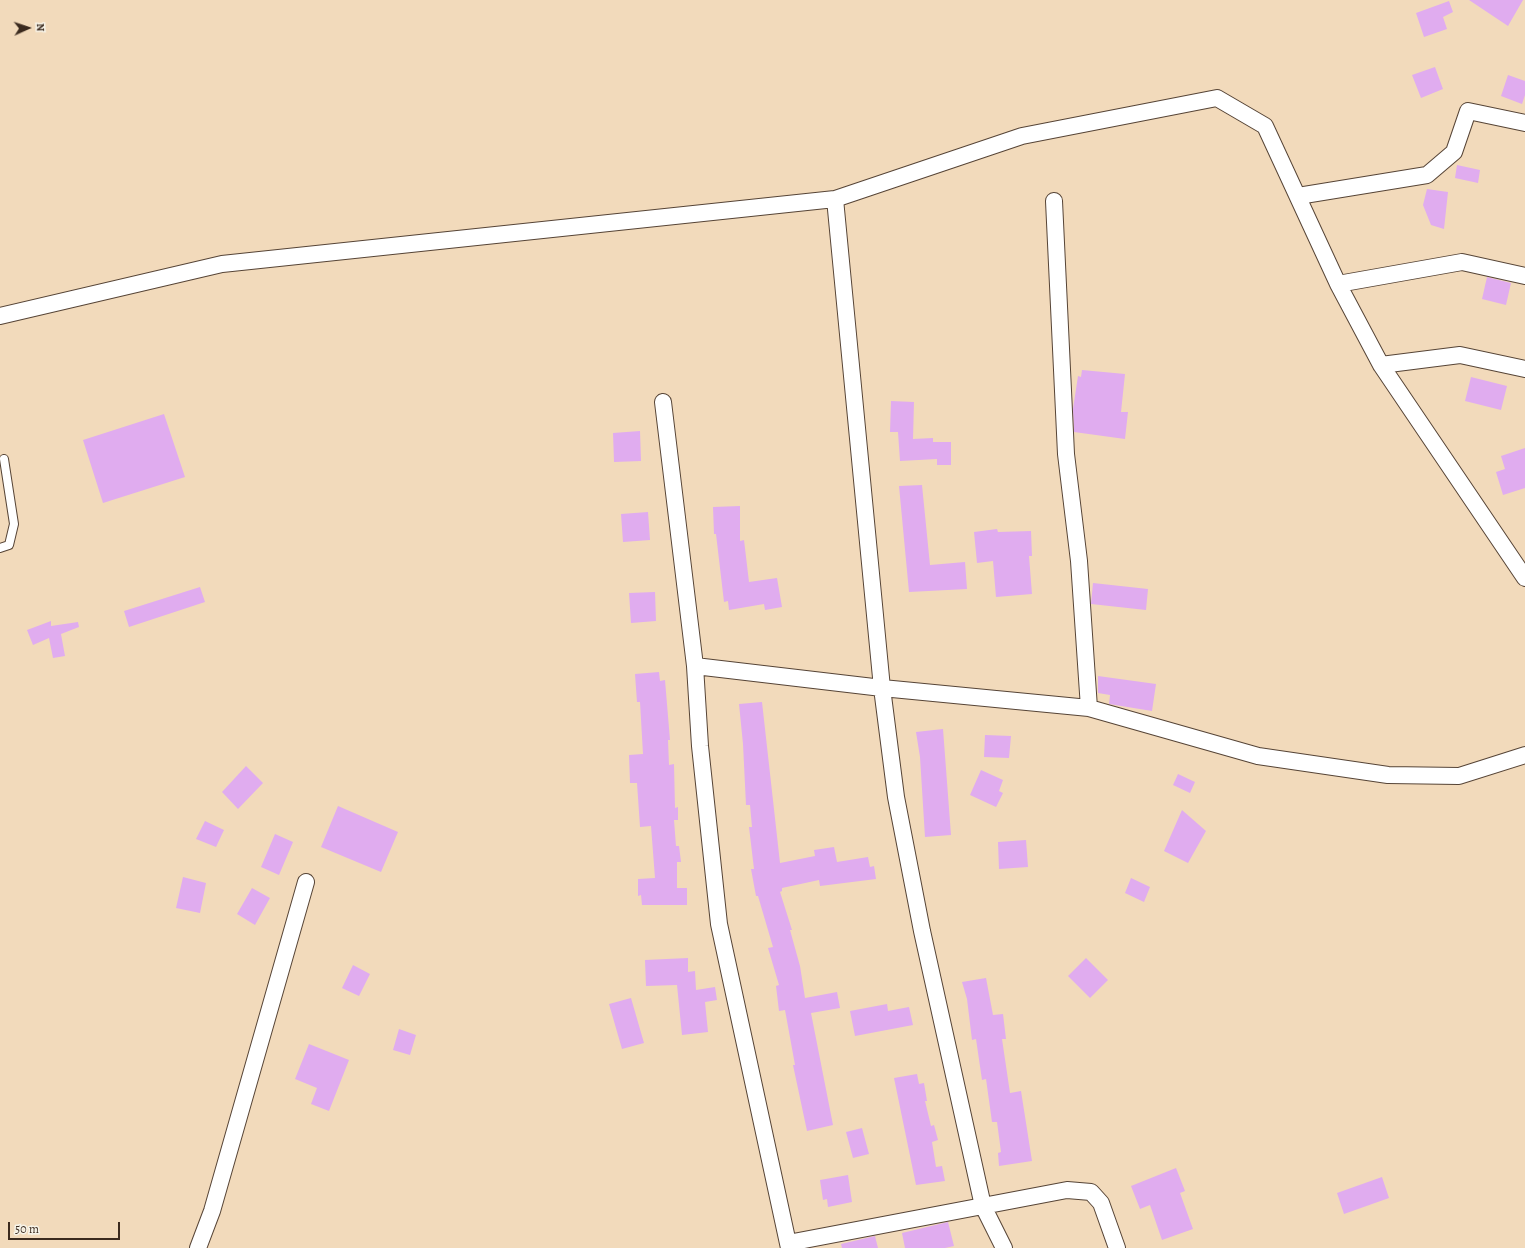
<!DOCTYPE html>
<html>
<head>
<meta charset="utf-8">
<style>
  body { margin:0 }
  #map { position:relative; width:1525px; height:1248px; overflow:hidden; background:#f2dabb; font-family:Alegreya,serif }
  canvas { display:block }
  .north { position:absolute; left:8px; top:8px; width:40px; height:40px; -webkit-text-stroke:3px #f7f3e8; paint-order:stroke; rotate:87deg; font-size:11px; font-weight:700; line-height:16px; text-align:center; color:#3b2a1e }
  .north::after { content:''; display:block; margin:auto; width:14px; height:18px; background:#3b2a1e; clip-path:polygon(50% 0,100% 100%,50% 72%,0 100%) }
  .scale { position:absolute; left:8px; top:1222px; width:112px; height:18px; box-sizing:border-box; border:2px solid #3b2a1e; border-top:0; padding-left:5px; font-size:12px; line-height:14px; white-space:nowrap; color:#3b2a1e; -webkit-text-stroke:3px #f7f3e8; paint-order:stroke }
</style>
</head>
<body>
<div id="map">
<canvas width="1525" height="1248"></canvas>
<div class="north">N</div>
<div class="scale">50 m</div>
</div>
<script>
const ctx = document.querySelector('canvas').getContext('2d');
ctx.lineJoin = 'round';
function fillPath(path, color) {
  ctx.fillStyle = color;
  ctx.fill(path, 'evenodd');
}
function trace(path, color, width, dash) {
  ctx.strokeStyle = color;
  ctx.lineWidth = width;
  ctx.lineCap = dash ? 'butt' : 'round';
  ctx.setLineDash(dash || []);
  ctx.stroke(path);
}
fillPath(new Path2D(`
  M1469 0H1523L1508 26Z
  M1449 1 1453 12 1443 17 1447 29 1424 37 1416 13Z
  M1435 67 1443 89 1421 98 1412 75Z
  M1508 75 1525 81V95L1522 104 1501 96Z
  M1457 165 1480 170 1478 183 1455 178Z
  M1427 189 1448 192 1444 229 1431 225 1423 205Z
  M1487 277 1511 283 1506 305 1482 299Z
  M1082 370 1125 374 1121 412H1128L1125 439 1074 432 1073 409 1078 376 1081 377Z
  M1471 377 1507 386 1501 410 1465 401Z
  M891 401 914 402 913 439 933 438V442H951V465H937V459L900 461 898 432H890Z
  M164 414 185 477 103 503 83 440Z
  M640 431 641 461 614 462 613 433Z
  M1525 448V488L1503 495 1496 472 1505 469 1501 456Z
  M922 485 930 565 965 562 967 589 909 592 899 486Z
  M740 506V541L744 540 749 582 777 578 782 607 765 610 764 604 729 610 728 601 724 602 716 534H714L713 507Z
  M648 512 650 540 623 542 621 514Z
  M997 529 998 532 1031 531 1032 556H1029L1032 594 996 597 993 561 977 563 974 532Z
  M1093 583 1148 589 1146 610 1091 604Z
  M200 587 205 602 129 627 124 611Z
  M655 592 656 621 631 623 629 593Z
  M51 621V626L78 622 79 627 61 634 65 656 53 658 49 638 33 645 27 630Z
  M659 672 660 681 665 680 670 740H668L669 765 674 764 675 808 678 807V820H674L676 846H679L681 862H677V888H687V905H642L641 895 638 896V879L655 878 651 826 640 827 637 783H630L629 755 643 754 640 702H637L635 674Z
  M1098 676 1156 684 1152 711 1109 704 1110 695 1098 693Z
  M762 702 780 863 815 856 814 850 834 847 837 862 868 857 870 867 874 866 876 879 820 886 819 880 782 888V891L780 892 792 930H790L800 966 805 998 837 992 840 1008 811 1013 833 1125 807 1131 793 1065H795L785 1010 779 1011 776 986 779 985 768 948 773 947 758 896H756L751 869H754L749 827H752L750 805H746L743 744 739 704Z
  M943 729 951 835 925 837 920 757 916 732Z
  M985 735 1011 736 1009 758 984 757Z
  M246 766 263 783 238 809 222 792Z
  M981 770 1003 780 999 791 1003 793 996 807 970 795Z
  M1178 774 1195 782 1190 793 1173 785Z
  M338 806 398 832 381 872 321 847Z
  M1182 810 1206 831 1188 863 1164 851Z
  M205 821 224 830 216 847 196 839Z
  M275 834 293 842 279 875 261 867Z
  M1026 840 1028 867 999 869 998 842Z
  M183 877 206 883 200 913 176 908Z
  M1131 878 1150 887 1144 902 1125 893Z
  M252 888 270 898 255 925 237 914Z
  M688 958V972L695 971 696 990 715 987 717 1000 705 1002 708 1032 682 1035 677 985 646 986 645 960Z
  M1086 958 1108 980 1090 998 1068 976Z
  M353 965 370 974 359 996 342 988Z
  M986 978 993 1015 1003 1014 1006 1039H1002L1010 1093 1021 1091 1032 1161 999 1166 998 1153 1001 1152 997 1122H992L986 1079 982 1080 976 1039 972 1040 967 999 962 982Z
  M631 998 644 1043 622 1049 609 1004Z
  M887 1004 888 1011 909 1007 913 1025 855 1036 850 1011Z
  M399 1029 416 1035 410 1055 393 1050Z
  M309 1044 349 1060 329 1111 311 1104 317 1088 295 1079Z
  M917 1074 919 1084 924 1083 927 1101H925L931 1126 934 1125 938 1140 932 1142 936 1167 942 1166 945 1181 916 1185 894 1078Z
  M862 1128 869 1154 853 1158 846 1132Z
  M1176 1168 1185 1191 1180 1193 1193 1229 1162 1240 1150 1205 1140 1209 1131 1186Z
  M848 1175 852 1202 828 1207 827 1199 823 1200 820 1180Z
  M1382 1177 1389 1198 1344 1214 1337 1193Z
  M948 1222 954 1246 945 1248H905L902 1233Z
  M875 1236 878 1248H842L841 1244Z`), '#e0acef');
const service = new Path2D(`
  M0 548 9 545 14 524 4 459`);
const minor = new Path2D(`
  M1298 196 1427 175 1454 152 1468 111 1525 123
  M835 199 882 688 896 797 922 931 983 1206 1004 1248
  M1054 201 1066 454 1079 561 1089 708
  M1338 284 1462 262 1525 276
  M0 316 222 264 835 199 1022 136 1217 98 1265 126 1338 284 1381 365 1525 578
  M1381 365 1460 355 1525 369
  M663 402 695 666 700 746 719 924 789 1248
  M695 666 882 688 1089 708 1258 756 1388 775 1459 776 1525 755
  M788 1243 1067 1190 1091 1192 1101 1203 1117 1248
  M198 1248 212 1211 306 882`);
trace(service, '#564436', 10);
trace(minor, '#564436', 18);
trace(service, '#fff', 8);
trace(minor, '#fff', 16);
</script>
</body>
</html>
